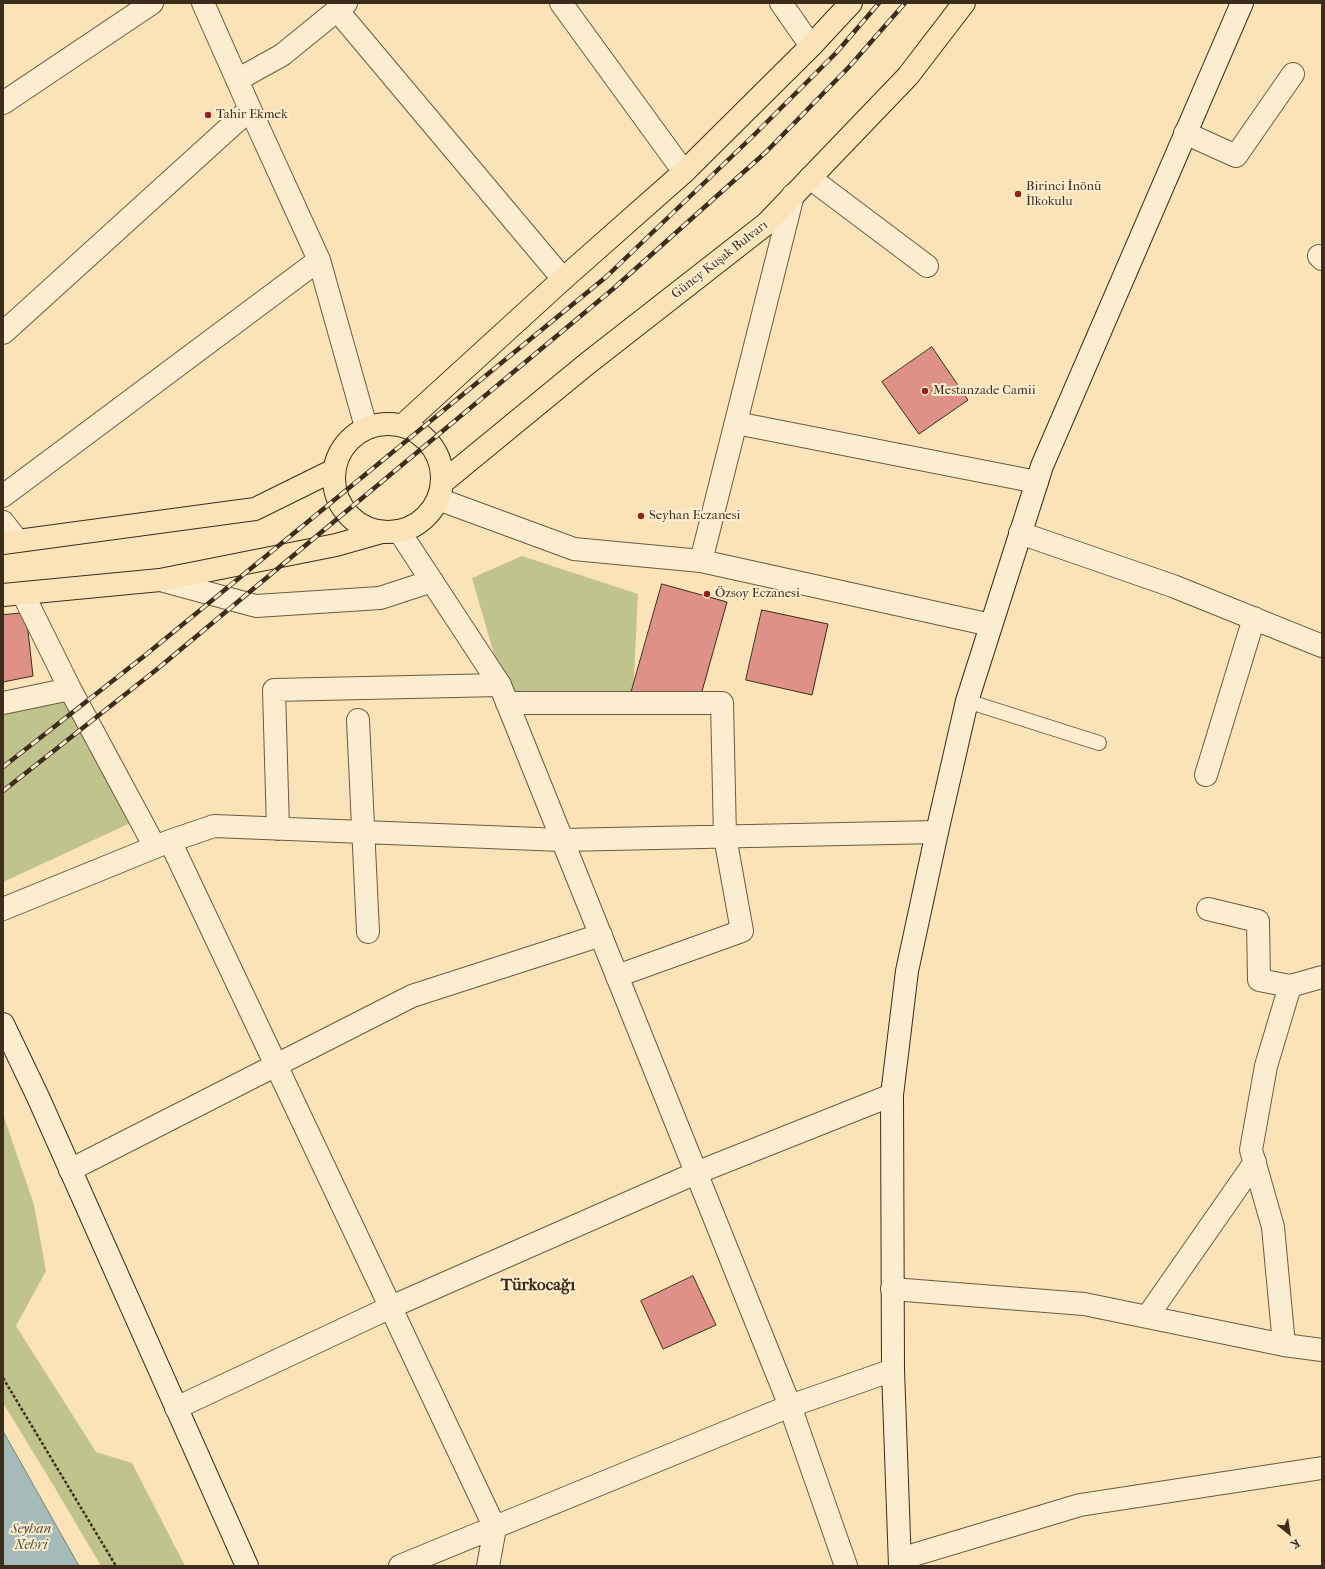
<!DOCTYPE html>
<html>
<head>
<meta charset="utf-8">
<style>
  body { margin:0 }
  #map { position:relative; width:1325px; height:1569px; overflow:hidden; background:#fae3b6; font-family:"IM FELL French Canon",serif }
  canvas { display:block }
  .frame { position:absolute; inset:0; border:4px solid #3b2c1b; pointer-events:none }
  .north { position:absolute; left:1269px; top:1513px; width:40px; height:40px; -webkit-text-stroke:3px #fcedd0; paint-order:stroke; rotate:150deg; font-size:11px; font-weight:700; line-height:16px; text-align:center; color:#3b2c1b }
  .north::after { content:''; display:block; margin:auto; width:14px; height:18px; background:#3b2c1b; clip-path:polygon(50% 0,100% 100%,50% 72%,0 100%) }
</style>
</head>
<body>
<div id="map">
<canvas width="1325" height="1569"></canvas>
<div class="frame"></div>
<div class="north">K</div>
</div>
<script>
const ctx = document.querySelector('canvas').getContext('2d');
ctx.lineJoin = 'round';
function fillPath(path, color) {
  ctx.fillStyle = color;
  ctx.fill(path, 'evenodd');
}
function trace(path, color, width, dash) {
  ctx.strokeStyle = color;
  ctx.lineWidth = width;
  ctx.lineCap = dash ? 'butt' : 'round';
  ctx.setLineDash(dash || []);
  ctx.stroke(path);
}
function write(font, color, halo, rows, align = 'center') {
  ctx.font = font + ' "IM FELL French Canon",serif';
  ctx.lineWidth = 4;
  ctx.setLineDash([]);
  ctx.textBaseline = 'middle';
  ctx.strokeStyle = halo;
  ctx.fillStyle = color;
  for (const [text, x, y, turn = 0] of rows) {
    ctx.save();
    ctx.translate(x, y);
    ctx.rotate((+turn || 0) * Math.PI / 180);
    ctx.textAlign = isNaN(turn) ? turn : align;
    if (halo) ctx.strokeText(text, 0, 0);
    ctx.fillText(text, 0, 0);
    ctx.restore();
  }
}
fillPath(new Path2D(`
  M522 556 638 594 633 696 507 699 472 578Z
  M60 685 137 820 3 882V705Z
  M3 1114 34 1205 46 1271 16 1326 96 1452 132 1463 185 1566H101L55 1488 3 1403Z`), '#c0c38c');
const water = new Path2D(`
  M3 1431 79 1566H3Z`);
fillPath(water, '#a4bbba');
trace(water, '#7a827a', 1);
const building = new Path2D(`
  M932 347 968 400 919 434 882 382Z
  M662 584 727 602 699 702 630 697Z
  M762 610 828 624 812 695 746 680Z
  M26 613 33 676 3 682V615Z
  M693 1276 716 1325 663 1349 641 1301Z`);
fillPath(building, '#de9186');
trace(building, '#3b2c1b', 1);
const service = new Path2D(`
  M967 701 1099 743`);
const minor = new Path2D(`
  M203 3 250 109 319 260 366 427
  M561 3 684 172
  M781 3 811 46
  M337 10 563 279
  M237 80 282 55 346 3
  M3 103 152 3
  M1185 133 1236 156 1293 74
  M810 178 927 266
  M1319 256 1322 259
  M3 333 250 109
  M736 423 1037 482
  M3 496 319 260
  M3 522 17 540
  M1020 533 1173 586 1322 646
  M701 561 793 195
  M23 594 70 689 155 847
  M3 703 70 689
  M507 703H722L725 837 742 931 617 976
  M358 720 368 932
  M1206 775 1254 618
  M278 829 274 690 500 685
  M170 841 214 826 562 840 937 832
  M3 909 170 841 495 1528 488 1566
  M1208 909 1258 921 1259 980 1290 986
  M70 1170 412 996 601 935
  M892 1289 1084 1304 1284 1345 1322 1350
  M1147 1317 1255 1162
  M1284 1345 1273 1227 1251 1150 1266 1066 1290 986 1322 977
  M176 1408 391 1307 696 1173 892 1095
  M900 1559 1080 1505 1322 1468
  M400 1566 790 1406 893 1370`);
const tertiary = new Path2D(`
  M438 499 574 549 701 561 991 625
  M399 531 500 685 790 1406 846 1566
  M160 580 256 606 380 598 432 581`);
const secondary = new Path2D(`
  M3 1024 38 1097 247 1566
  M900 1566 893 1370 892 1095 907 971 937 832 967 701 1042 466 1242 3`);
const primary = new Path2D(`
  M334 478a54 54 0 1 1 108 0a54 54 0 1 1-108 0Z
  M403 425 563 279 684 172 811 46 851 3
  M443 482 588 363 766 224 908 76 964 3
  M3 543 255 509 334 470
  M3 595 160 580 336 545 382 532`);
trace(service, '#6b5a42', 16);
trace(minor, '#6b5a42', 24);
trace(tertiary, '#6b5a42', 24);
trace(secondary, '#3b2c1b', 24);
trace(primary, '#3b2c1b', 24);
trace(new Path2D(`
  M3 1378 116 1566`), '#3b2c1b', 2.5, [3, 2]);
trace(service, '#fcedd0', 14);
trace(minor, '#fcedd0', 22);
trace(tertiary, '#fcedd0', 22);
trace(secondary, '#fcedd0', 22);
trace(primary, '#fae3b6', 22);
const rail = new Path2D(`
  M3 767 143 657 606 277 752 137 836 53 879 3
  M3 791 156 670 613 289 766 152 849 67 905 3`);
trace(rail, '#3b2c1b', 4.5);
trace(rail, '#fcedd0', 3, [9]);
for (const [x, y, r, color] of [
  [208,115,4,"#8f2418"],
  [1018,194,4,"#8f2418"],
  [925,391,4,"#8f2418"],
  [641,516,4,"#8f2418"],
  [707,594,4,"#8f2418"]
]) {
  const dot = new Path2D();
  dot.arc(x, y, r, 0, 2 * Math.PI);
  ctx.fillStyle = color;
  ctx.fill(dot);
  trace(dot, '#fcedd0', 1.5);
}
write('13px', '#3b2c1b', '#fcedd0', [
  ["Tahir Ekmek",216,115],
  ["Birinci İnönü",1026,187],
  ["İlkokulu",1026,202],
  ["Mestanzade Camii",933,391],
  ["Seyhan Eczanesi",649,516],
  ["Özsoy Eczanesi",715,594]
], 'left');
write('13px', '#3b2c1b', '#fcedd0', [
  ["Güney Kuşak Bulvarı",720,260,-38]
]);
write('italic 14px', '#555043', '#fcedd0', [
  ["Seyhan",31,1530],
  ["Nehri",31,1546]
]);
write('bold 17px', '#3b2c1b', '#fcedd0', [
  ["Türkocağı",538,1286]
]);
</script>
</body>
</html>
